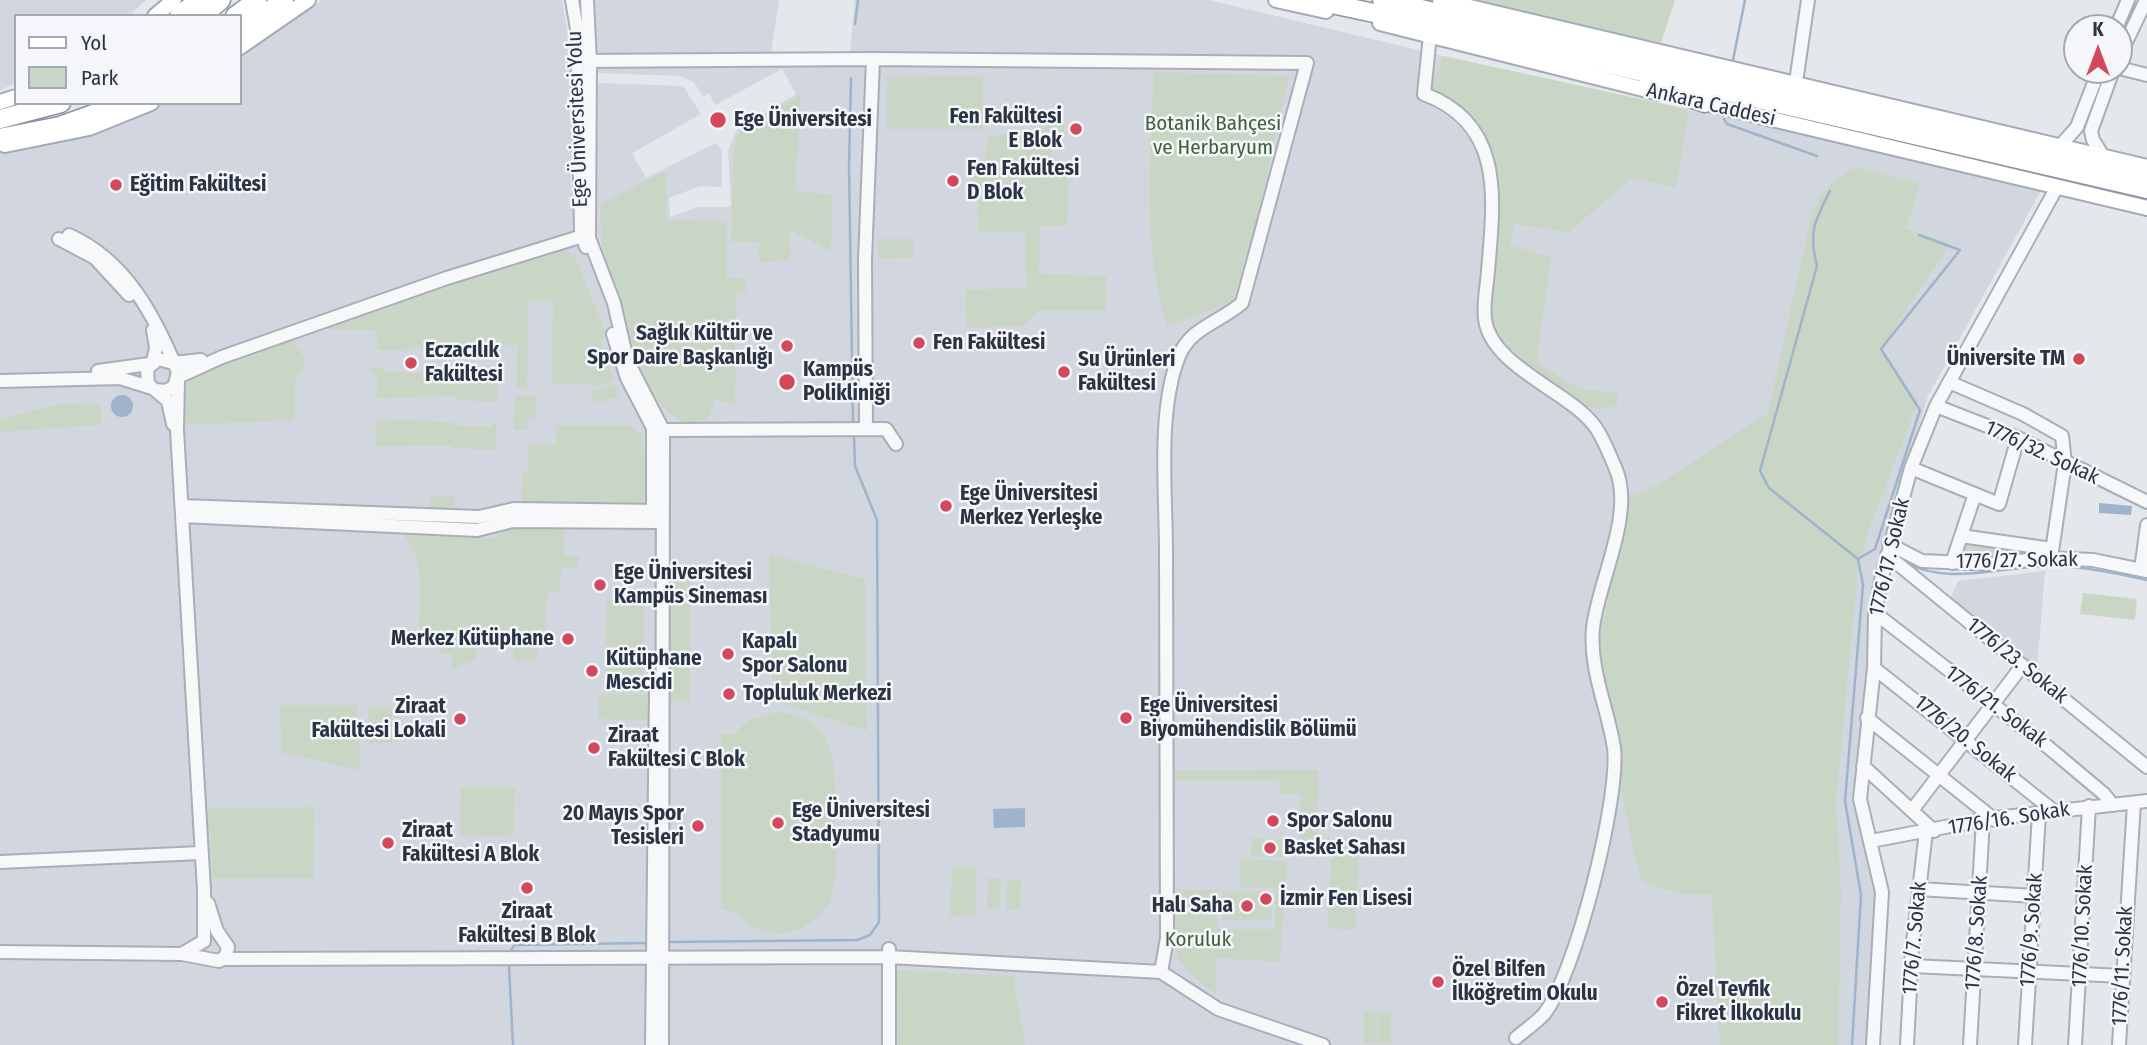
<!DOCTYPE html>
<html>
<head>
<meta charset="utf-8">
<style>
  body { margin:0 }
  #map { position:relative; width:2147px; height:1045px; overflow:hidden; background:#e4e7ec; font-family:"Fira Sans Condensed",sans-serif }
  canvas { display:block }
  .legend { position:absolute; left:14px; top:14px; width:228px; height:91px; box-sizing:border-box; background:#f4f6f9; border:2px solid #a4a8b1; margin:0; padding:9px 12px; list-style:none; font-size:21px; color:#2b3445 }
  .legend li { display:flex; align-items:center; gap:14px; height:35px }
  .legend b { width:35px; border:2px solid #a4a8b1 }
  .north { position:absolute; left:2063px; top:14px; width:70px; height:70px; box-sizing:border-box; background:#f4f6f9; border:2px solid #a4a8b1; border-radius:50%; rotate:0deg; font-size:19px; font-weight:700; line-height:28px; text-align:center; color:#2b3445 }
  .north::after { content:''; display:block; margin:auto; width:24px; height:32px; background:#d1495b; clip-path:polygon(50% 0,100% 100%,50% 72%,0 100%) }
</style>
</head>
<body>
<div id="map">
<canvas width="2147" height="1045"></canvas>
<ul class="legend">
<li><b style="height:9px;background:#fff"></b>Yol</li>
<li><b style="height:19px;background:#c9d6c5"></b>Park</li>
</ul>
<div class="north">K</div>
</div>
<script>
const ctx = document.querySelector('canvas').getContext('2d');
ctx.lineJoin = 'round';
function fillPath(path, color) {
  ctx.fillStyle = color;
  ctx.fill(path, 'evenodd');
}
function trace(path, color, width, dash) {
  ctx.strokeStyle = color;
  ctx.lineWidth = width;
  ctx.lineCap = dash ? 'butt' : 'round';
  ctx.setLineDash(dash || []);
  ctx.stroke(path);
}
function write(font, color, halo, rows, align = 'center') {
  ctx.font = font + ' "Fira Sans Condensed",sans-serif';
  ctx.lineWidth = 5;
  ctx.setLineDash([]);
  ctx.textBaseline = 'middle';
  ctx.strokeStyle = halo;
  ctx.fillStyle = color;
  for (const [text, x, y, turn = 0] of rows) {
    ctx.save();
    ctx.translate(x, y);
    ctx.rotate((+turn || 0) * Math.PI / 180);
    ctx.textAlign = isNaN(turn) ? turn : align;
    if (halo) ctx.strokeText(text, 0, 0);
    ctx.fillText(text, 0, 0);
    ctx.restore();
  }
}
fillPath(new Path2D(`
  M0 0H146L129 16H16V83L0 90Z
  M322 0H562L571 52V189L597 188 598 83 683 86 701 114 632 153 646 178 716 143 722 151V187L700 186 669 198 670 217 698 207H731L728 150 737 130 796 94 782 69 715 105 709 93 703 97 694 82 680 76 598 73 592 0H779L771 53H850L855 0H1209L1443 56 2043 187 1928 396 1875 571 1857 800 1878 895 1869 1045H0V152L102 130 161 103H240V57Z
  M2045 571 2037 670 1950 599 1958 581Z`), '#d2d6de');
fillPath(new Path2D(`
  M1476 0H1675L1661 43Z
  M1443 56 1686 109 1688 116 1676 187 1632 178 1569 232 1515 224 1509 245 1551 257 1536 363 1580 389 1617 393V406C1610 407 1601 409 1594 408 1561 401 1506 350 1491 320L1496 156 1464 108 1431 90Z
  M1154 72 1289 76 1257 219 1233 301 1168 327C1141 247 1150 154 1154 72Z
  M983 76V129H887V77Z
  M801 94 795 191 832 195 831 251 789 230 790 260 759 262V242H731L733 151 738 135Z
  M1064 122V131L1052 136 1051 173 1068 174 1067 226H1040L1039 274 1106 276V311L1041 310 1021 326 966 328 965 290 1027 287 1025 231 979 232 978 201H972L971 164 985 159 988 137Z
  M1857 168 1920 184 1906 229 1950 243 1881 349 1918 402 1867 534 1858 568 1836 800 1841 894 1838 1045H1720L1712 895 1681 894 1642 882 1634 854 1596 657 1623 530 1624 499 1657 485 1768 413 1811 217C1822 191 1830 179 1857 168Z
  M666 171V220L726 221V277L746 278V292L736 293 735 406 715 399 707 420C675 433 653 397 641 373L602 245 600 204Z
  M878 239H913V258L878 259Z
  M564 251 575 257 606 333 601 343 614 380 594 387 592 385 552 384 553 301H528L527 388H536H517V345H499L498 353 407 347V351L377 350V331L310 328Z
  M293 339 304 358V366L295 382 294 420 187 425 184 394 192 375 223 360Z
  M371 367 384 368V372L454 374V378L493 379V376H498L497 402 456 400V396L377 398V375L371 374Z
  M615 384 619 396 595 404 591 391Z
  M515 396H536L535 419H527V430H514Z
  M58 404 101 405V425L0 432V420Z
  M377 419 453 422V426L492 427V423H496V450L454 448 453 445 376 446Z
  M556 425 630 426 643 435 646 493 640 506 522 504 523 472H528L529 445H556Z
  M431 496 455 497V510L430 509Z
  M513 526 564 528 563 555 579 556 578 568H561L560 592H549L548 601H545L546 629H538L537 661 514 660V633L478 632 476 659 452 670V654H441V640H431V629H419C419 595 427 560 402 533L492 538Z
  M1964 543 2044 552 1994 560 1960 556Z
  M769 554 865 579 867 731 773 700Z
  M668 565H690V701H668Z
  M2083 593 2137 599 2135 620 2080 614Z
  M607 599 644 600V692L604 693Z
  M650 694 649 720 599 719V695Z
  M280 705H358L360 770 282 753Z
  M368 707H392V743H369Z
  M770 713C843 708 835 778 835 827 835 849 839 876 831 897 825 913 810 927 793 931 751 942 744 909 721 909V734H734L747 721Z
  M1318 770 1317 838 1360 839 1355 930 1327 928 1332 856 1299 853 1301 794H1280L1279 780H1175L1174 771Z
  M461 787H515L514 831 509 836 460 835Z
  M315 807 313 878 213 879 208 808Z
  M1252 838 1288 840 1287 857 1251 856Z
  M1240 859 1287 861 1280 962 1215 958 1216 994C1164 957 1174 948 1175 889L1217 890V929H1275V888L1240 887Z
  M952 867H977L975 917 950 916Z
  M988 878H1001L1000 909 987 908Z
  M1007 879 1021 880 1020 910 1006 909Z
  M1223 891H1272V920H1222Z
  M897 970 1013 976 1025 1045H898Z
  M1364 1011H1377V1043H1364Z
  M1378 1011H1391V1043H1378Z`), '#c9d6c5');
fillPath(new Path2D(`
  M111 406a11 11 0 1 1 22 0a11 11 0 1 1-22 0Z
  M2099 503 2132 506 2131 515 2099 513Z
  M1025 808V827L994 828 993 809Z`), '#9fb4cc');
trace(new Path2D(`
  M855 24 858 0
  M1732 65 1745 0
  M851 78 849 166 853 422
  M1724 119 1727 124 1817 156
  M1830 191C1815 220 1808 233 1817 266L1760 471 1769 488 1858 559 1863 585 1845 801 1861 895 1852 1045
  M1858 559 1875 549 1920 410 1881 349 1960 250 1919 235
  M1906 563C1948 584 1990 569 2034 567 2073 564 2109 572 2147 580
  M669 942 857 940 870 935 879 922 877 520 855 466 854 436
  M510 951 515 945 645 943
  M509 967 513 1045`), '#9fb4cc', 2.5);
const minor = new Path2D(`
  M572 0 577 29 581 230 586 247
  M587 0 590 62 589 238 614 303 627 360 663 430 662 1045
  M2116 28 2128 0
  M1430 35 1424 94C1505 124 1494 199 1488 271 1487 286 1483 303 1485 319 1491 366 1566 390 1593 424 1603 436 1609 454 1615 467 1636 513 1598 581 1593 628 1589 670 1608 708 1614 748 1620 798 1575 976 1544 1014 1536 1023 1525 1030 1516 1038
  M2119 57 2146 0
  M577 61 873 59 1307 63 1242 303C1220 322 1190 328 1179 356 1157 411 1166 492 1166 551 1167 680 1167 809 1167 938L1161 972
  M2119 68 2147 75
  M1796 82 1808 0
  M2061 145 2077 127 2099 70
  M2103 156 2093 140 2091 131 2113 70
  M69 235C127 261 155 317 178 372L174 387 165 391 156 390
  M59 239 95 258 129 295
  M153 330 156 348 153 361
  M613 334 627 378 653 428V514
  M98 371 149 364
  M178 377 222 357 447 278 586 235
  M178 380 177 430 204 890V941L182 954
  M0 381 120 378 152 388
  M1949 382 2023 414 2062 436 2065 463 2051 558
  M1936 406 2018 438 2147 502
  M173 424 168 401 148 384 147 369 158 359 173 363 201 360
  M866 429 865 260 873 59
  M663 430 886 429 896 444
  M1911 468 1999 504 2018 438
  M182 506 479 517 514 509 661 511
  M182 516 477 530 513 521 661 522
  M1961 536 2052 549
  M1889 544 1922 561 1991 564 2047 558 2093 560 2147 571
  M1887 555 2147 767
  M1952 563 1975 494
  M2141 570 2147 525
  M1875 613 2048 747 2104 794 2113 805
  M1874 668 2055 812
  M1867 718 1995 820
  M1863 766 1934 831
  M1913 809 2022 666
  M1871 841 1987 819 2147 801
  M0 862 201 853
  M1919 889 2035 896
  M0 952 182 954 219 961 226 956 228 947 217 931 208 903
  M223 959 889 957 1161 972 1218 1009 1323 1045
  M1912 966 2123 976
  M652 1045 656 690
  M889 1045V949
  M1873 1045 1882 892 1860 799 1874 668 1875 613 1881 580 1911 468 1936 406 2057 187
  M1907 1045 1912 951 1926 831
  M1970 1045 1983 820
  M2025 1045 2039 814
  M2075 1045 2089 806
  M2119 1045 2134 803`);
const major = new Path2D(`
  M1276 0 1326 11
  M1440 0 2147 167
  M155 16 174 0
  M1380 23 1659 93
  M240 47 308 0
  M1696 101 2147 208
  M0 102 16 97
  M5 145 89 128 151 103`);
const highway = new Path2D(`
  M1313 0 1556 52 2147 189
  M1382 0 2147 176
  M179 16 198 0
  M202 16 221 0
  M235 16 257 0
  M240 31 284 0
  M1648 84 1705 103
  M0 119 61 103
  M0 138 60 126 124 103`);
trace(minor, '#a9aeb7', 16);
trace(major, '#a3abb8', 18);
trace(highway, '#8b94a3', 21);
trace(minor, '#f7f8fa', 12);
trace(major, '#fff', 14);
trace(highway, '#fff', 18);
for (const [x, y, r, color] of [
  [718,120,9,"#d1495b"],
  [1076,129,7,"#d1495b"],
  [953,181,7,"#d1495b"],
  [116,185,7,"#d1495b"],
  [919,343,7,"#d1495b"],
  [787,346,7,"#d1495b"],
  [2079,359,7,"#d1495b"],
  [411,363,7,"#d1495b"],
  [1064,372,7,"#d1495b"],
  [787,382,9,"#d1495b"],
  [946,506,7,"#d1495b"],
  [600,585,7,"#d1495b"],
  [568,639,7,"#d1495b"],
  [728,654,7,"#d1495b"],
  [592,671,7,"#d1495b"],
  [729,694,7,"#d1495b"],
  [1126,718,7,"#d1495b"],
  [460,719,7,"#d1495b"],
  [594,748,7,"#d1495b"],
  [1273,821,7,"#d1495b"],
  [778,823,7,"#d1495b"],
  [698,826,7,"#d1495b"],
  [388,843,7,"#d1495b"],
  [1270,848,7,"#d1495b"],
  [527,888,7,"#d1495b"],
  [1266,899,7,"#d1495b"],
  [1247,906,7,"#d1495b"],
  [1438,982,7,"#d1495b"],
  [1662,1002,7,"#d1495b"]
]) {
  const dot = new Path2D();
  dot.arc(x, y, r, 0, 2 * Math.PI);
  ctx.fillStyle = color;
  ctx.fill(dot);
  trace(dot, '#f4f6f9', 2.5);
}
write('21px', '#2b3445', '#f4f6f9', [
  ["Ankara Caddesi",1711,105,13],
  ["Ege Üniversitesi Yolu",578,119,-92],
  ["1776/32. Sokak",2042,453,25],
  ["1776/17. Sokak",1890,557,-77],
  ["1776/27. Sokak",2017,561,-1],
  ["1776/23. Sokak",2017,661,39],
  ["1776/21. Sokak",1996,707,37],
  ["1776/20. Sokak",1965,739,39],
  ["1776/16. Sokak",2009,819,-9],
  ["1776/10. Sokak",2083,926,-87],
  ["1776/9. Sokak",2032,930,-86],
  ["1776/8. Sokak",1977,933,-86],
  ["1776/7. Sokak",1915,938,-85],
  ["1776/11. Sokak",2123,966,-87]
]);
write('bold 21px', '#2b3445', '#f4f6f9', [
  ["Fen Fakültesi",1062,117,"right"],
  ["E Blok",1062,141,"right"],
  ["Ege Üniversitesi",734,120],
  ["Fen Fakültesi",967,169],
  ["D Blok",967,193],
  ["Eğitim Fakültesi",130,185],
  ["Sağlık Kültür ve",773,334,"right"],
  ["Spor Daire Başkanlığı",773,358,"right"],
  ["Fen Fakültesi",933,343],
  ["Eczacılık",425,351],
  ["Fakültesi",425,375],
  ["Üniversite TM",2065,359,"right"],
  ["Su Ürünleri",1078,360],
  ["Fakültesi",1078,384],
  ["Kampüs",803,370],
  ["Polikliniği",803,394],
  ["Ege Üniversitesi",960,494],
  ["Merkez Yerleşke",960,518],
  ["Ege Üniversitesi",614,573],
  ["Kampüs Sineması",614,597],
  ["Merkez Kütüphane",554,639,"right"],
  ["Kapalı",742,642],
  ["Spor Salonu",742,666],
  ["Kütüphane",606,659],
  ["Mescidi",606,683],
  ["Topluluk Merkezi",743,694],
  ["Ege Üniversitesi",1140,706],
  ["Biyomühendislik Bölümü",1140,730],
  ["Ziraat",446,707,"right"],
  ["Fakültesi Lokali",446,731,"right"],
  ["Ziraat",608,736],
  ["Fakültesi C Blok",608,760],
  ["Ege Üniversitesi",792,811],
  ["Stadyumu",792,835],
  ["20 Mayıs Spor",684,814,"right"],
  ["Tesisleri",684,838,"right"],
  ["Spor Salonu",1287,821],
  ["Ziraat",402,831],
  ["Fakültesi A Blok",402,855],
  ["Basket Sahası",1284,848],
  ["İzmir Fen Lisesi",1280,899],
  ["Halı Saha",1233,906,"right"],
  ["Ziraat",527,912,"center"],
  ["Fakültesi B Blok",527,936,"center"],
  ["Özel Bilfen",1452,970],
  ["İlköğretim Okulu",1452,994],
  ["Özel Tevfik",1676,990],
  ["Fikret İlkokulu",1676,1014]
], 'left');
write('21px', '#3f6138', '#f4f6f9', [
  ["Botanik Bahçesi",1213,124],
  ["ve Herbaryum",1213,148],
  ["Koruluk",1198,940]
]);
</script>
</body>
</html>
